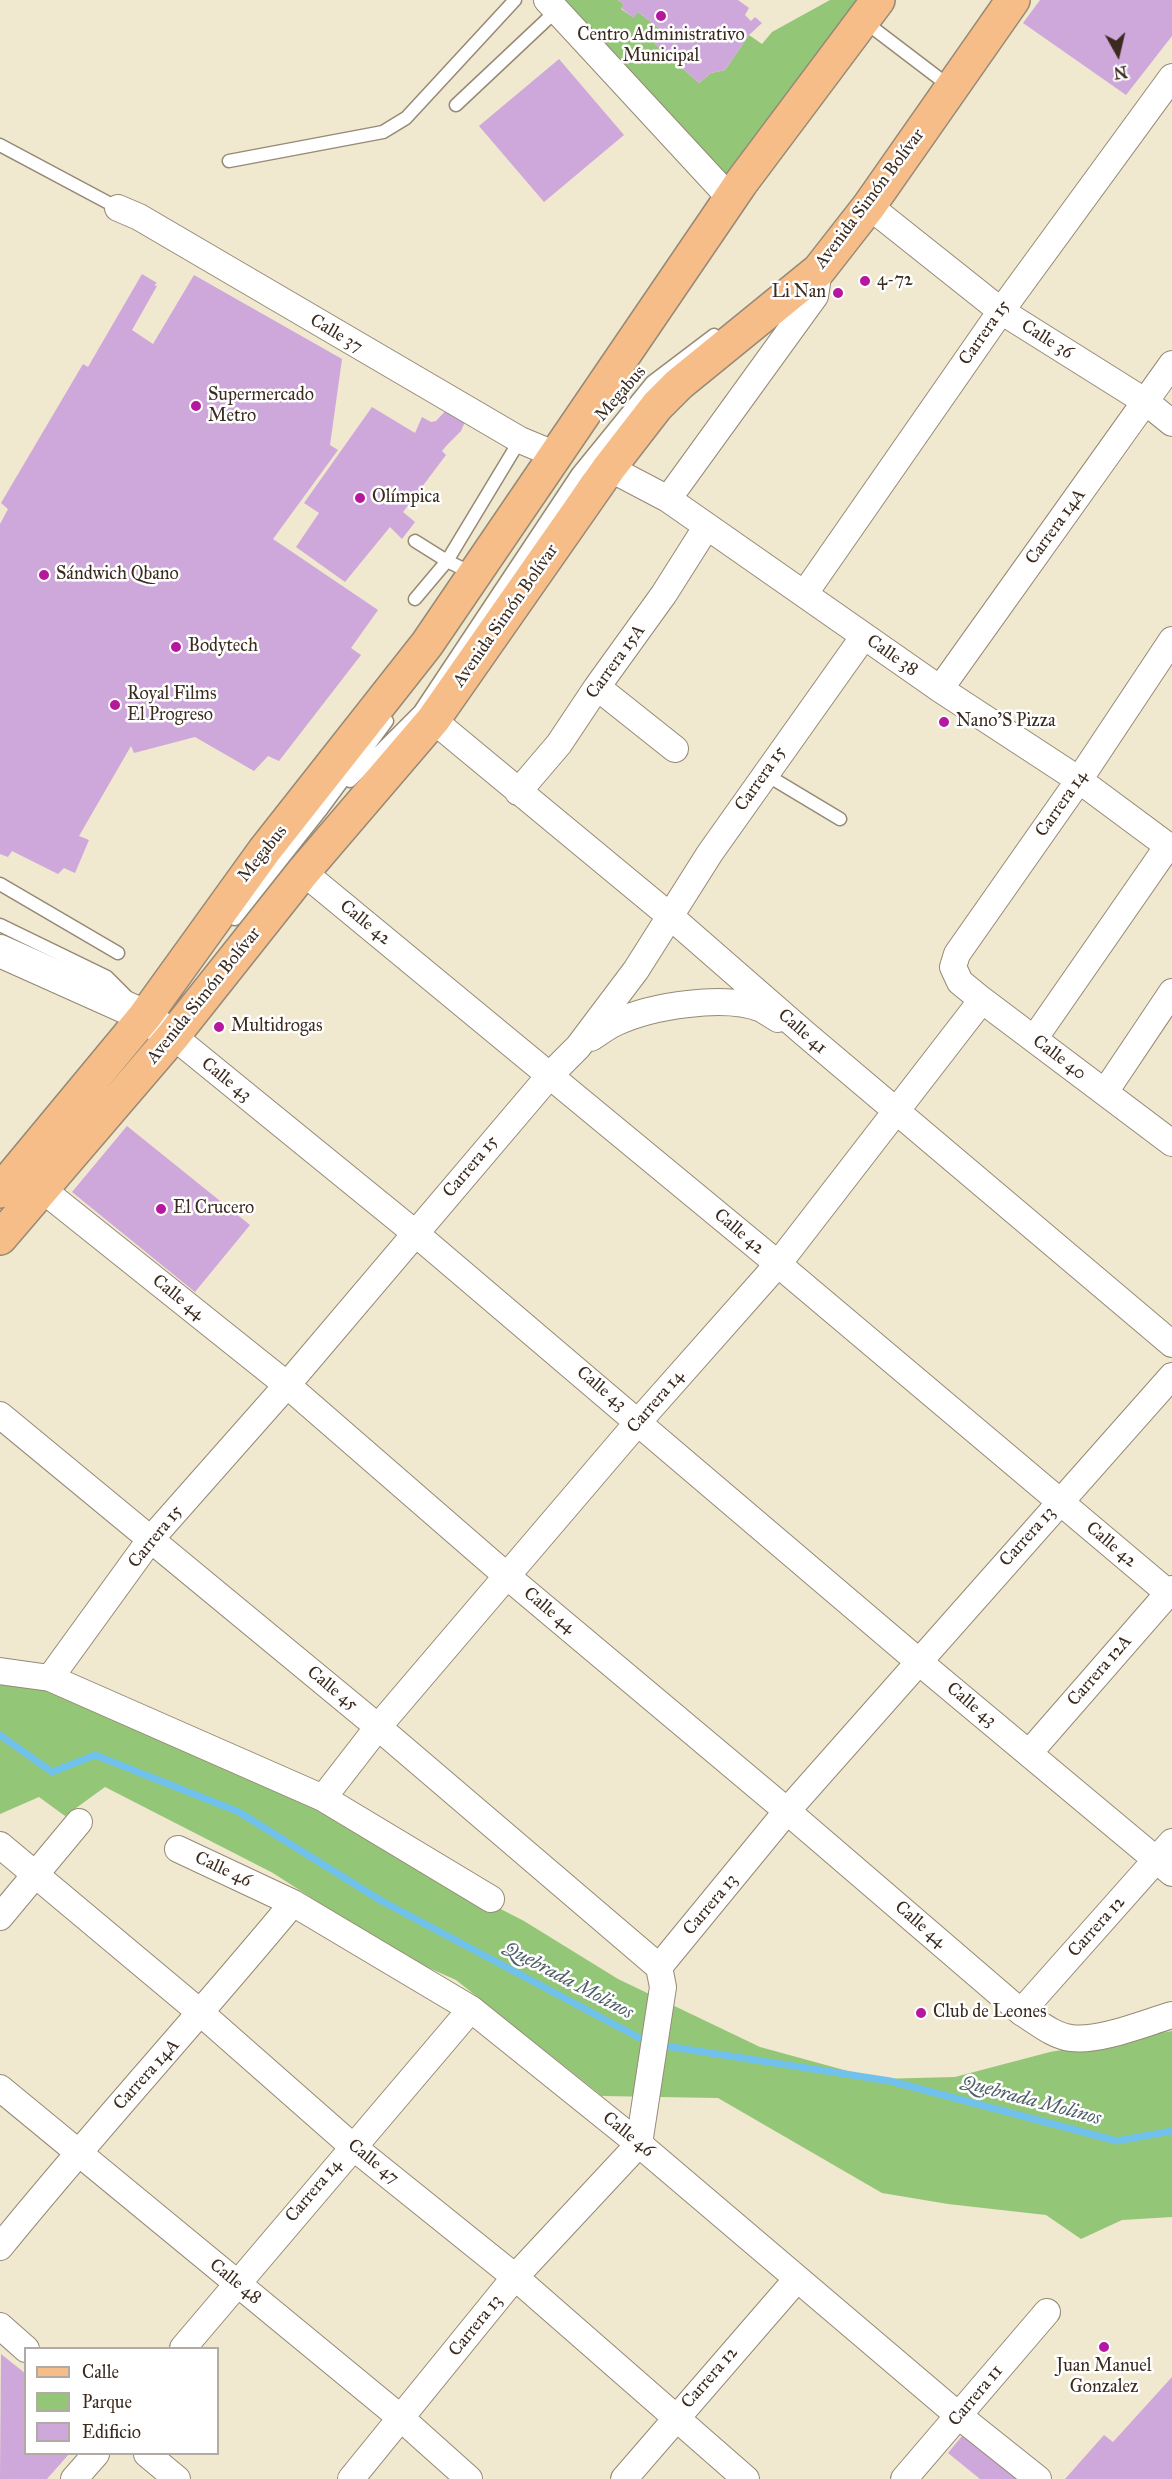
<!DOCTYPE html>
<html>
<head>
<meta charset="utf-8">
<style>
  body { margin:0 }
  #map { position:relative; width:1172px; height:2479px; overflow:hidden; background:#f0e8cf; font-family:"IM FELL Great Primer",serif }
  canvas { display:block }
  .legend { position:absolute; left:24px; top:2347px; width:195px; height:108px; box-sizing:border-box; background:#fff; border:2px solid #b1aaa5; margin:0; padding:8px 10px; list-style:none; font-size:18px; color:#3b2a1e }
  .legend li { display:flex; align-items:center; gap:12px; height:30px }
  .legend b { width:30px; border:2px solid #b1aaa5 }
  .north { position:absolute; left:1088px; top:24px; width:60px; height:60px; -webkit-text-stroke:4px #fff; paint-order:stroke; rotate:172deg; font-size:16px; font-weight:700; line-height:24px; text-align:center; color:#3b2a1e }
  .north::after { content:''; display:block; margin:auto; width:21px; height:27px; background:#3b2a1e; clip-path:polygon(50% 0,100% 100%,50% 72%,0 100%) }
</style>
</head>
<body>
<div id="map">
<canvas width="1172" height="2479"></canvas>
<ul class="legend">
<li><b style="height:8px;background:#f7bd88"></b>Calle</li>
<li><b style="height:16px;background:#93c677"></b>Parque</li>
<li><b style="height:16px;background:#cea8db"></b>Edificio</li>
</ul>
<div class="north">N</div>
</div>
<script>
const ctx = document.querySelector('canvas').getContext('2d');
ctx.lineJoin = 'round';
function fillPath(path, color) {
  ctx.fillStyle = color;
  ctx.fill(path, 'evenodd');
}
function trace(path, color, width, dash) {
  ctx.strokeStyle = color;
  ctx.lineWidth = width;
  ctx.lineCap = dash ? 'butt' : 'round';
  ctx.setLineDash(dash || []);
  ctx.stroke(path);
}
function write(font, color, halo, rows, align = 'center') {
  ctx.font = font + ' "IM FELL Great Primer",serif';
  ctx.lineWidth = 5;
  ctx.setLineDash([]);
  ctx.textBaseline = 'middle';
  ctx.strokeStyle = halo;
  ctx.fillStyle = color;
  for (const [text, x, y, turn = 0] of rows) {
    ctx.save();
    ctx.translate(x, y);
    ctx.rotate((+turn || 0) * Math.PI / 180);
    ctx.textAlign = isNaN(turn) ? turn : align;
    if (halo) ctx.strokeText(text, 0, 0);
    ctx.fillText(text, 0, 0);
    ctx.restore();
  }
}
fillPath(new Path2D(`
  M547 0H618L624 4 621 9 633 17 638 12 664 32 655 44 699 83 711 73 725 70 749 35 762 44 772 32 830 0H878L730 198Z
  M0 1683 45 1690 294 1797 376 1845 524 1921 618 1979 760 2047 877 2079 955 2077 1050 2052 1172 2031V2217L1122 2220 1081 2239 1046 2215 948 2204 882 2193 718 2098 602 2096 456 1980 400 1955 273 1873 105 1787 65 1816 39 1797 0 1814Z`), '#93c677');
trace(new Path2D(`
  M0 1735 52 1772 95 1755 239 1812 380 1900 649 2043
  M659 2045 890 2081 1117 2141 1172 2131`), '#70c2ec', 7);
fillPath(new Path2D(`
  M618 0H738L749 8 745 15 751 21 755 17 762 23 749 35 725 70 711 73 699 83 655 44 664 32 638 12 634 18 621 8 624 4Z
  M1040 0H1172V36L1126 95 1023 23Z
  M559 59 624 135 544 202 479 126Z
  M142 274 157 283 154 285 157 286 132 330 153 344 194 275 342 359 330 445 338 450 273 539 378 610 351 648 361 655 279 761 268 756 254 771 195 737 134 753 131 746 79 836 89 840 75 873 64 868 58 874 12 851 8 857 0 854V524L8 509 1 503 83 364 88 367Z
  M372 407 415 433 422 417 431 422 436 421 448 408 465 419 464 424 461 431 447 445 442 451 446 455 403 512 415 522 402 539 390 527 345 582 296 547 319 513 304 503Z
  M127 1126 250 1225 195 1292 72 1192Z
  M1 2354 26 2374V2454H69L47 2479H0Z
  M1172 2377V2479H1065L1104 2435 1113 2442Z
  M967 2430 1026 2479H980L948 2453Z`), '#cea8db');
const service = new Path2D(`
  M873 28 940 79
  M456 105 557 10
  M0 145 118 208
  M229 161 383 132 406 118 515 0
  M415 541 447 561 474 574
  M415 599 447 561 520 440
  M765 774 840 819
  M350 781 420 711 578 473 652 382 714 335
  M0 884 118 953
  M235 919 322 809 387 721
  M0 925 107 977 126 996`);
const minor = new Path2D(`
  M547 0 730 198
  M869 206 1001 311 1146 402 1172 423
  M118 208 139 217 520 440 556 455
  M609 468 668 499 940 689 1079 780 1172 849
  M668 499 815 296 819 270
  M805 593 1001 311 1172 77
  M1172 640 1079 780 957 954 953 967 960 982 982 1000 1172 1143
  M597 687 675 749
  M940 689 1172 364
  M433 720 671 917 804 1033 1172 1344
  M518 792 559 744 597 687 664 594 707 526
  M303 872 778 1264 1172 1596
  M173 1036 415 1233 918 1661 1172 1873
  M591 1038C599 1033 606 1027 615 1023 650 1006 725 994 762 1009 767 1012 773 1016 778 1019
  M1034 1039 1168 846
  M1105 1092 1172 992
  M43 1190 287 1385 508 1577 787 1811 1021 2012C1036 2021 1053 2036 1071 2038 1099 2042 1145 2023 1172 2015
  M0 1415 378 1727 659 1967
  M0 1671 50 1678 323 1798 491 1899
  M50 1678 150 1540 287 1385 550 1075 578 1047 636 970 710 853 864 636
  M1029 1753 1172 1589
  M323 1798 378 1727 639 1421 778 1264 982 1000
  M0 1845 202 2014 352 2146 515 2277 746 2479
  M178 1849 293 1903 471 2009 639 2144 959 2416 1038 2479
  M0 1917 79 1822
  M1021 2012 1172 1842
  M0 2088 402 2419 469 2479
  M0 2247C95 2130 197 2019 293 1903
  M0 2326 26 2349
  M183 2348 471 2009
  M147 2454 177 2479
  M74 2479 96 2454
  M351 2479 515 2277 639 2144 663 1987 659 1967 787 1811 1172 1376
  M624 2479 797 2279
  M904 2479 1047 2312`);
const tertiary = new Path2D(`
  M0 951 145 1016 166 1032`);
const primary = new Path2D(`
  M0 1191 145 1016 264 851 427 644 741 183 878 0
  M0 1238 173 1036 303 872 433 720 609 468 657 406 679 384 819 270 869 206 1013 0`);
trace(service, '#968976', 15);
trace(minor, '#968976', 28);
trace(tertiary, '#968976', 34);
trace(primary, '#968976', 36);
trace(service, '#fff', 12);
trace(minor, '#fff', 26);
trace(tertiary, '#fff', 32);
trace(primary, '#f7bd88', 33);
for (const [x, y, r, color] of [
  [661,16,6,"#b5179e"],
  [865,281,6,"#b5179e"],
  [838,293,6,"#b5179e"],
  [196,406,6,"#b5179e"],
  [360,498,6,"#b5179e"],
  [44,575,6,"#b5179e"],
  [176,647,6,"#b5179e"],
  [115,705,6,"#b5179e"],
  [944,722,6,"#b5179e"],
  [219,1027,6,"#b5179e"],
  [161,1209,6,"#b5179e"],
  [921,2013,6,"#b5179e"],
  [1104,2347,6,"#b5179e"]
]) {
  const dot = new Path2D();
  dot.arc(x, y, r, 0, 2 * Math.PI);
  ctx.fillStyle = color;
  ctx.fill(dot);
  trace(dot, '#fff', 2);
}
write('18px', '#3b2a1e', '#fff', [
  ["Centro Administrativo",661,36,"center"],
  ["Municipal",661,57,"center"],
  ["4-72",877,281],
  ["Li Nan",826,293,"right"],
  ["Supermercado",208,396],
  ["Metro",208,417],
  ["Olímpica",372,498],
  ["Sándwich Qbano",56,575],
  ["Bodytech",188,647],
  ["Royal Films",127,695],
  ["El Progreso",127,716],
  ["Nano'S Pizza",956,722],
  ["Multidrogas",231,1027],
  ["El Crucero",173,1209],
  ["Club de Leones",933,2013],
  ["Juan Manuel",1104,2367,"center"],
  ["Gonzalez",1104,2388,"center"]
], 'left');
write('18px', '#3b2a1e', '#fff', [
  ["Avenida Simón Bolívar",870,199,-53],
  ["Carrera 15",985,333,-55],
  ["Calle 37",336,334,31],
  ["Calle 36",1047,340,32],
  ["Megabus",621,394,-49],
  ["Carrera 14A",1056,527,-54],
  ["Avenida Simón Bolívar",506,616,-55],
  ["Calle 38",892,656,35],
  ["Carrera 15A",616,662,-54],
  ["Carrera 15",761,779,-55],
  ["Carrera 14",1062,804,-55],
  ["Megabus",263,854,-51],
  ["Calle 42",365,923,39],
  ["Avenida Simón Bolívar",204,996,-51],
  ["Calle 41",802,1032,41],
  ["Calle 40",1059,1058,37],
  ["Calle 43",226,1080,39],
  ["Carrera 15",471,1167,-50],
  ["Calle 42",739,1232,40],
  ["Calle 44",178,1298,39],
  ["Calle 43",601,1389,40],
  ["Carrera 14",656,1402,-49],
  ["Carrera 15",156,1537,-51],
  ["Carrera 13",1028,1537,-48],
  ["Calle 42",1111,1545,40],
  ["Calle 44",549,1611,40],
  ["Carrera 12A",1100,1671,-49],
  ["Calle 45",332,1689,39],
  ["Calle 43",971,1705,40],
  ["Calle 46",223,1870,25],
  ["Carrera 13",711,1905,-50],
  ["Calle 44",920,1925,41],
  ["Carrera 12",1097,1927,-48],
  ["Carrera 14A",147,2075,-48],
  ["Calle 46",628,2135,39],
  ["Calle 47",373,2162,39],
  ["Carrera 14",314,2191,-50],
  ["Calle 48",235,2282,39],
  ["Carrera 13",476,2326,-51],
  ["Carrera 12",710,2378,-49],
  ["Carrera 11",976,2396,-50]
]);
write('italic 20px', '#4e5f66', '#fff', [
  ["Quebrada Molinos",568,1981,28],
  ["Quebrada Molinos",1031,2101,15]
]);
</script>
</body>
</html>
